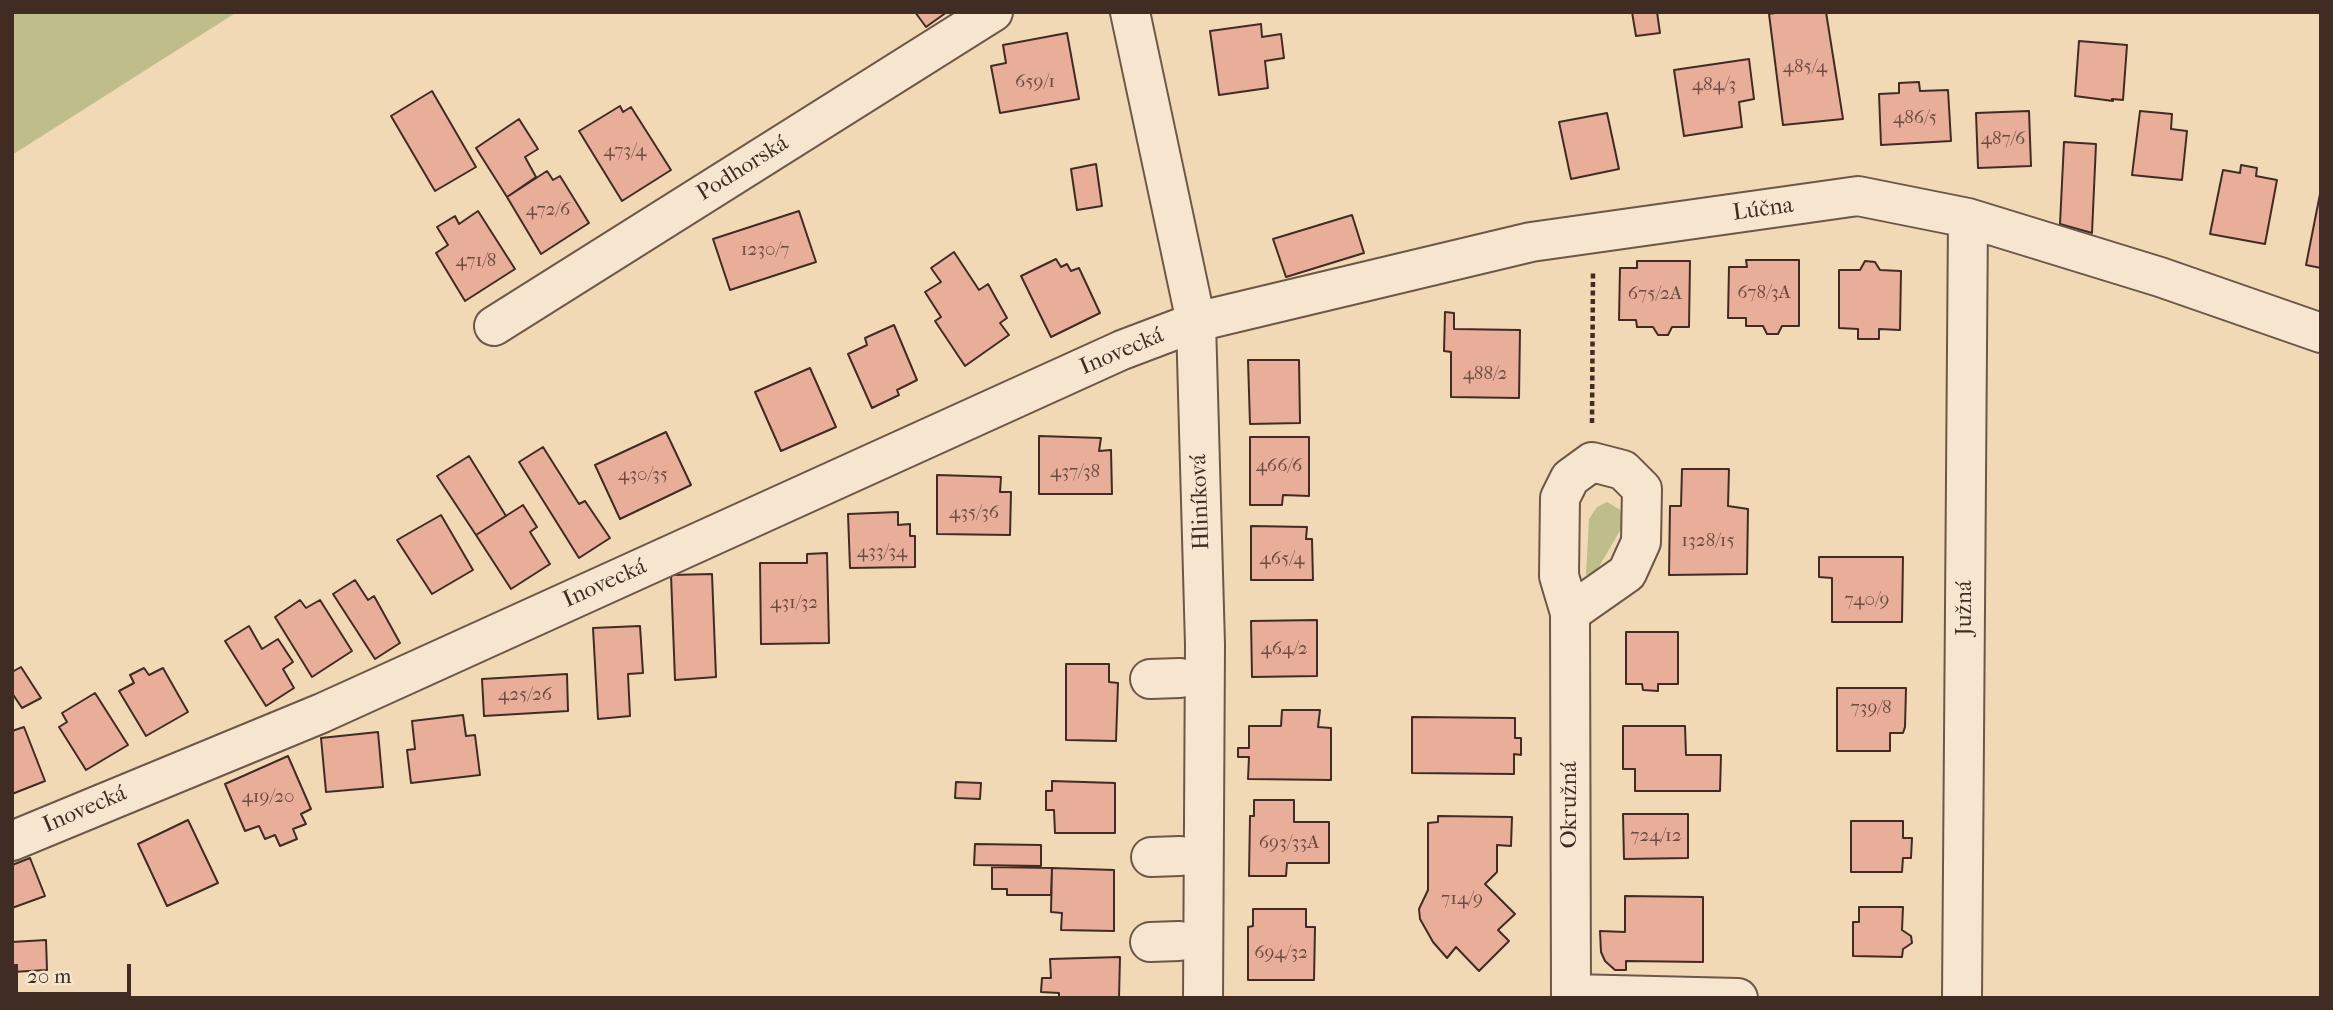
<!DOCTYPE html>
<html>
<head>
<meta charset="utf-8">
<style>
  body { margin:0 }
  #map { position:relative; width:2333px; height:1010px; overflow:hidden; background:#f1d9b5; font-family:"IM FELL French Canon",serif }
  canvas { display:block }
  .frame { position:absolute; inset:0; border:14px solid #402c23; pointer-events:none }
  .scale { position:absolute; left:14px; top:964px; width:117px; height:32px; box-sizing:border-box; border:4px solid #402c23; border-top:0; padding-left:9px; font-size:21px; line-height:24px; white-space:nowrap; color:#402c23; -webkit-text-stroke:5px #f6e6cf; paint-order:stroke }
</style>
</head>
<body>
<div id="map">
<canvas width="2333" height="1010"></canvas>
<div class="frame"></div>
<div class="scale">20 m</div>
</div>
<script>
const ctx = document.querySelector('canvas').getContext('2d');
ctx.lineJoin = 'round';
function fillPath(path, color) {
  ctx.fillStyle = color;
  ctx.fill(path, 'evenodd');
}
function trace(path, color, width, dash) {
  ctx.strokeStyle = color;
  ctx.lineWidth = width;
  ctx.lineCap = dash ? 'butt' : 'round';
  ctx.setLineDash(dash || []);
  ctx.stroke(path);
}
function write(font, color, halo, rows, align = 'center') {
  ctx.font = font + ' "IM FELL French Canon",serif';
  ctx.lineWidth = 6;
  ctx.setLineDash([]);
  ctx.textBaseline = 'middle';
  ctx.strokeStyle = halo;
  ctx.fillStyle = color;
  for (const [text, x, y, turn = 0] of rows) {
    ctx.save();
    ctx.translate(x, y);
    ctx.rotate((+turn || 0) * Math.PI / 180);
    ctx.textAlign = isNaN(turn) ? turn : align;
    if (halo) ctx.strokeText(text, 0, 0);
    ctx.fillText(text, 0, 0);
    ctx.restore();
  }
}
fillPath(new Path2D(`
  M12 12H237L12 155Z
  M1607 502 1624 512 1621 529 1593 577 1586 575 1589 519 1597 507Z`), '#bfbe8a');
const building = new Path2D(`
  M915 12H947L926 27Z
  M1632 12H1657L1660 33 1636 36Z
  M1781 12H1826L1843 119 1783 125 1769 14Z
  M1261 24 1262 37 1281 34 1284 58 1265 61 1268 88 1219 95 1210 31Z
  M1067 33 1079 99 1000 113 991 66 1006 63 1003 45Z
  M2079 41 2127 45 2123 100 2112 99 2113 101 2075 96Z
  M1749 59 1754 99 1739 102 1742 127 1684 136 1674 70Z
  M1919 82 1920 91 1948 90 1951 141 1881 145 1879 94 1899 93V83Z
  M432 91 476 167 435 191 391 116Z
  M620 106 623 112 631 107 671 170 622 201 579 131Z
  M2029 111 2031 166 1978 168 1976 113Z
  M2140 111 2172 114 2171 129 2187 131 2182 180 2132 175Z
  M1607 113 1619 169 1571 179 1559 122Z
  M519 119 538 149 525 157 536 177 507 197 476 148Z
  M2064 142 2096 144 2092 233 2060 224Z
  M1096 164 1102 206 1077 210 1071 169Z
  M2241 165 2257 168 2256 176 2277 180 2265 244 2210 234 2223 170 2240 173Z
  M547 171 553 180 560 176 589 223 541 254 507 197Z
  M2321 189V268L2306 265Z
  M478 211 515 269 465 301 436 253 448 245 437 227 455 216 459 224Z
  M799 211 816 262 730 290 713 239Z
  M1352 215 1364 253 1286 277 1273 239Z
  M954 252 979 290 988 284 1007 318 1000 323 1009 335 965 366 935 321 941 317 925 292 941 282 931 268Z
  M1056 259 1061 267 1067 264 1071 271 1079 268 1100 313 1051 337 1021 276Z
  M1746 260H1799V326H1782L1778 334H1767L1763 326H1746V318H1728L1729 267H1747Z
  M1637 261H1690L1689 327H1672L1668 335H1658L1653 327H1637L1636 320H1619L1620 268H1637Z
  M1865 261 1875 262 1880 270 1901 271 1900 330 1879 329V339H1858V329L1839 328V270H1860Z
  M1445 312 1454 313V329L1520 330 1519 398 1451 397V352L1444 351Z
  M894 325 917 380 897 390 899 395 872 408 848 354 867 345 865 338Z
  M1248 360H1299L1300 423 1250 424Z
  M810 368 836 427 781 451 755 392Z
  M666 432 691 485 620 519 595 465Z
  M1039 436 1101 438 1099 451 1111 450 1112 494H1039Z
  M1250 437H1309V496L1283 495 1282 505H1250Z
  M543 447 579 504 585 501 610 538 579 558 519 462Z
  M469 456 506 516 476 535 437 476Z
  M1682 469H1729L1728 506 1748 509 1747 574 1669 575 1670 506H1681Z
  M937 475 1001 477 1000 492H1011L1010 535 937 534Z
  M523 505 537 527 530 532 550 564 511 589 476 535Z
  M898 512V525L910 524V536H915V567L850 568 848 514Z
  M441 515 473 570 432 594 397 540Z
  M1251 526 1307 527 1306 539H1312L1313 580H1251Z
  M827 553 829 643 761 644 760 563H807V554Z
  M1819 557H1903L1902 622H1832V578L1819 577Z
  M712 574 716 677 675 680 671 575Z
  M355 580 368 600 374 596 400 643 375 659 333 594Z
  M300 600 306 608 320 600 352 651 312 677 275 617Z
  M1317 620V676L1252 677 1251 621Z
  M249 626 262 649 278 639 293 662 283 669 294 688 266 706 225 641Z
  M640 626 643 673 628 674 630 716 598 719 593 628Z
  M1626 632H1678V684H1658V691L1643 690 1642 684H1626Z
  M1066 664H1109V682L1118 683 1116 741 1066 740Z
  M21 667 41 698 22 708 12 693V672Z
  M144 668 149 675 163 668 188 712 146 736 119 691 134 683 130 675Z
  M567 674 568 711 484 716 482 679Z
  M1837 688H1906L1905 727 1903 733H1890V751H1837Z
  M95 693 128 745 86 770 59 727 67 722 62 713Z
  M1282 710H1320L1318 727 1331 728V780L1248 779 1249 757H1238V748H1249V726H1281Z
  M463 715 466 736 475 735 480 775 411 783 407 750 415 749 412 721Z
  M1412 717 1515 718V738H1521V755L1514 754V774L1412 773Z
  M1623 726H1685L1686 755H1721L1720 791H1635V769H1623Z
  M24 727 45 781 12 794V731Z
  M378 732 383 787 326 792 321 738Z
  M288 756 311 809 301 814 306 824 293 829 297 839 280 846 275 835 265 839 259 826 245 831 225 784Z
  M1052 781 1115 783V833H1055L1054 810H1046V791H1052Z
  M956 782 981 783 980 799 955 798Z
  M1254 800H1294V822H1329V863H1287L1286 876H1249L1250 816H1254Z
  M1623 814H1688V858L1624 859Z
  M1438 816 1512 817 1511 846 1497 845V872L1485 884 1515 914 1498 930 1509 941 1479 971 1456 947 1447 958 1433 942 1420 919 1419 909 1428 890V823L1438 822Z
  M188 820 218 883 167 906 138 844Z
  M1851 821H1903V838H1912L1911 858H1903L1902 872H1851Z
  M975 844 1041 845V866L974 865Z
  M30 858 45 896 12 908V865Z
  M992 867 1052 868 1051 895H1007V889H992Z
  M1052 868 1114 870V931L1061 930 1062 913 1051 912Z
  M1625 896 1703 897V962L1626 961V970H1615L1605 961 1601 952 1600 931 1625 932Z
  M1859 907H1903L1902 930 1911 936 1912 943 1903 949 1902 957 1853 956V922H1859Z
  M1253 909H1306V927H1315L1314 980H1248V927L1253 926Z
  M46 940 47 970 12 972V942Z
  M1120 957 1119 998H1059V993L1041 992 1042 978H1051L1050 959Z`);
fillPath(building, '#e8ae9a');
trace(building, '#402c23', 2);
const minor = new Path2D(`
  M1130 12 1196 322 1205 645 1203 998
  M494 326 993 12
  M1570 613 1627 573 1641 542 1642 489 1623 470 1592 462 1570 478 1560 498 1559 576 1570 613 1571 998
  M1150 679 1180 678
  M12 841 322 713 1122 350 1196 322 1531 242 1858 196 1968 218 2160 277 2321 333
  M1151 857 1180 856
  M1150 942 1179 941
  M1571 994 1738 998
  M1962 998 1968 218`);
trace(minor, '#6c5748', 42);
trace(new Path2D(`
  M1592 423 1593 271`), '#402c23', 4.5, [5, 3.5]);
trace(minor, '#f6e6cf', 38);
write('19px', '#6a4c41', null, [
  ["485/4",1805,67],
  ["659/1",1035,82],
  ["484/3",1714,85],
  ["486/5",1915,118],
  ["487/6",2003,139],
  ["473/4",625,151],
  ["472/6",548,210],
  ["1230/7",765,250],
  ["471/8",476,261],
  ["678/3A",1764,293],
  ["675/2A",1655,294],
  ["488/2",1485,374],
  ["466/6",1279,466],
  ["437/38",1075,472],
  ["430/35",643,475],
  ["435/36",974,513],
  ["1328/15",1708,541],
  ["433/34",882,552],
  ["465/4",1282,559],
  ["740/9",1867,600],
  ["431/32",794,603],
  ["464/2",1284,649],
  ["425/26",525,695],
  ["739/8",1871,708],
  ["419/20",268,797],
  ["724/12",1656,836],
  ["693/33A",1289,843],
  ["714/9",1462,899],
  ["694/32",1281,953]
]);
write('23px', '#402c23', '#f6e6cf', [
  ["Podhorská",743,169,-32],
  ["Lúčna",1763,210,-8],
  ["Inovecká",1122,352,-23],
  ["Hliníková",1201,502,-92],
  ["Inovecká",605,584,-24],
  ["Južná",1965,608,-90],
  ["Okružná",1570,805,-90],
  ["Inovecká",85,810,-23]
]);
</script>
</body>
</html>
